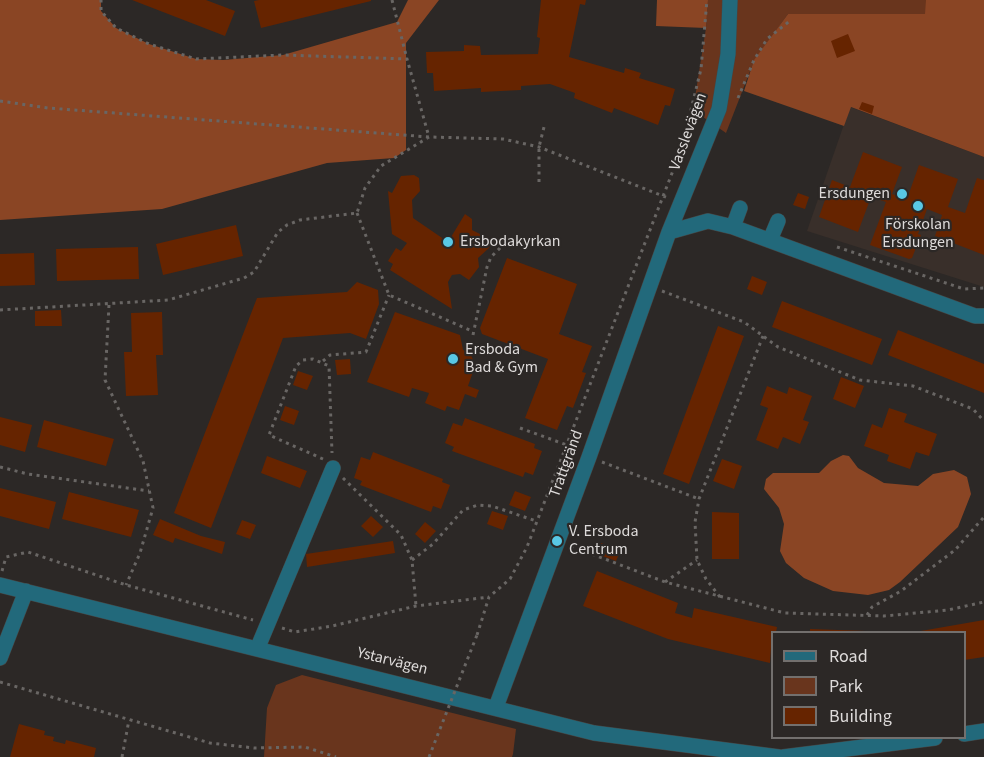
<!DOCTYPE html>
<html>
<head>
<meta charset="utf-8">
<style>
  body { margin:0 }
  #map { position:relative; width:984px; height:757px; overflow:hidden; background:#2c2826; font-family:"Source Sans 3",sans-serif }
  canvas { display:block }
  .legend { position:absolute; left:771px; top:631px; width:195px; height:108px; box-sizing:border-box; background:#2c2826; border:2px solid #73706e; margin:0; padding:8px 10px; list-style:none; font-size:18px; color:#dedbda }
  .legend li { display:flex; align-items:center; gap:12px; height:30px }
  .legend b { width:30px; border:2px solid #73706e }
</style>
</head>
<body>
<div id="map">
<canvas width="984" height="757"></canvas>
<ul class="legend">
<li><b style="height:8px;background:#22697b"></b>Road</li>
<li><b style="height:16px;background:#69351d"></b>Park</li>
<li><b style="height:16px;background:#662400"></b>Building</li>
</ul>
</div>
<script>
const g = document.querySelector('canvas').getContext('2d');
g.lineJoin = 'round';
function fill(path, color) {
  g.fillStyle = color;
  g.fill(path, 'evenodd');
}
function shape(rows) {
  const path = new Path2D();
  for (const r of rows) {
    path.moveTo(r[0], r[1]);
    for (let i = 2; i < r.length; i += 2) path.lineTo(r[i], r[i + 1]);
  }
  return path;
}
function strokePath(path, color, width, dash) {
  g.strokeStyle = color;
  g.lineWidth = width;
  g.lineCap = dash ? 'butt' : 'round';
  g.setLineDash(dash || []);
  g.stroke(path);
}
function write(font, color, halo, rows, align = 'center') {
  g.font = font + ' "Source Sans 3",sans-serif';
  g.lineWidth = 4.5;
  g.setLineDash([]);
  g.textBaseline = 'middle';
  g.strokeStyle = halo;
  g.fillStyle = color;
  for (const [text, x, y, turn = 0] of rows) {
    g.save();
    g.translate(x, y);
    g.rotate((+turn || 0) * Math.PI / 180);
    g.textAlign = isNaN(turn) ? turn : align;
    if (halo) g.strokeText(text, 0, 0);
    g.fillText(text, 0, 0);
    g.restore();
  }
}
fill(shape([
  [850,107,984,157,984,287,807,231]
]), '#392f2a');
fill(shape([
  [708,0,926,0,926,14,788,14,754,61,726,133,693,110,706,28],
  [302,675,516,729,513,754,512,757,264,757,267,708,276,685]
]), '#69351d');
fill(shape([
  [0,0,101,0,101,11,116,28,149,44,196,59,223,60,283,55,397,22,408,0,439,0,406,43,406,150,394,158,327,163,162,209,0,220],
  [657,0,708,0,706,28,656,26],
  [926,0,984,0,984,157,851,107,844,126,744,91,754,60,788,14,925,14],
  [843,455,849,456,858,468,884,483,918,486,933,474,954,470,967,477,971,494,958,527,900,582,889,590,868,595,833,591,804,578,786,563,780,551,784,524,779,508,764,489,766,479,773,473,819,473,831,461]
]), '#8a4524');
fill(shape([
  [132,0,206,0,235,11,225,36],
  [259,0,371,0,371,1,261,28,254,1],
  [541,0,586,0,585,5,580,4,569,57,624,73,625,68,641,73,639,78,675,89,670,106,665,105,658,125,614,108,612,113,574,98,575,93,550,84,521,86,521,90,481,92,481,88,434,91,433,73,427,73,426,52,464,51,464,45,480,46,481,55,538,54,540,38,537,37],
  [848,34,855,51,837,58,831,41],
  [862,102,874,106,872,114,859,109],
  [863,152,902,167,892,194,907,199,919,165,958,179,948,207,965,213,977,178,984,180,984,255,935,236,942,215,927,209,918,234,921,235,912,258,909,259,870,245,886,202,871,197,858,232,819,217,832,180,850,187],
  [414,175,419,178,420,191,412,200,413,218,448,242,465,214,472,219,472,230,492,240,489,248,478,258,479,267,469,280,460,274,452,275,448,282,452,309,390,270,393,264,388,261,396,248,401,251,407,243,392,234,388,191,392,193,401,176],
  [798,193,809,197,805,209,793,205],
  [236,225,243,256,163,275,156,244],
  [138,247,139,279,57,281,56,249],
  [34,253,35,285,0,286,0,254],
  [507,258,577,284,559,334,592,346,582,372,586,373,573,408,567,406,557,430,525,418,548,359,482,334,480,328],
  [752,276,767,282,762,295,747,289],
  [357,282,378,290,379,304,366,339,350,333,283,338,211,528,174,513,257,298,347,292],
  [782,301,882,339,872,365,772,327],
  [61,310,62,326,35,326,35,311],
  [162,312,163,355,156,355,158,395,126,396,124,352,132,352,131,313],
  [395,312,460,335,463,350,470,352,475,366,468,386,479,390,476,398,465,394,459,410,447,406,445,411,425,403,429,393,412,388,409,397,367,382],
  [718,326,744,336,689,484,663,474],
  [898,330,984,364,984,393,888,355],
  [350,359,351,374,337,375,335,360],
  [298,371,313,376,307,390,293,385],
  [841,377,864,386,855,408,833,399],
  [767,386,787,394,789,387,812,396,803,420,809,422,800,444,783,437,778,449,756,440,768,408,760,405],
  [285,406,299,411,294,425,280,420],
  [889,408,907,414,904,422,937,434,929,456,916,452,910,469,887,461,889,455,864,446,872,424,882,428],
  [0,417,32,425,25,452,0,445],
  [465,418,535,444,534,448,542,451,533,475,525,472,523,477,452,451,454,447,445,443,453,423,462,426],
  [44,420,114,439,106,466,37,447],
  [373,452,443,479,442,482,450,485,441,509,433,506,431,512,360,485,362,481,354,478,361,457,370,460],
  [267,456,307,471,300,488,261,473],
  [722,459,742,466,734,489,713,481],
  [0,488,56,502,49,529,0,516],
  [515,491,531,497,525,511,509,505],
  [69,492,139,510,131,537,62,519],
  [492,511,508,516,503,530,487,524],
  [712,512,739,513,739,559,712,559],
  [371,516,383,527,373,537,361,526],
  [160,519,201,536,225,542,222,554,175,538,173,543,153,535],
  [242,520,256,525,250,539,236,534],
  [425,522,436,531,425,543,415,534],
  [393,541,395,553,307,567,306,554],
  [601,543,621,550,616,561,597,554],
  [597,571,678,603,675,613,692,618,694,608,777,627,776,632,772,632,770,663,668,639,583,606],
  [984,620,984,657,964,660,964,632,915,632],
  [810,629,866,631,866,632,810,632],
  [19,724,45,731,44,735,54,737,53,741,65,744,66,740,96,748,94,757,10,757]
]), '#662400');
const minor = shape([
  [733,227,740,208],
  [669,232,708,221,733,227,975,316,984,316],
  [770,240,778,221],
  [0,585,594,733,779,757],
  [258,647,333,468],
  [0,658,26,591],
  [496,707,589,457,669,232,719,109,728,54,730,0],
  [964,734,984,731],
  [783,757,935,738]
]);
strokePath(minor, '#484543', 16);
strokePath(shape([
  [392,0,407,59],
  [738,98,754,60,767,39,791,20],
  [0,101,48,108,429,137,407,59,283,55,196,59,149,44,116,28,101,11,101,0],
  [539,182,539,147,545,123],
  [357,213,389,295,472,331],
  [837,247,964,289,984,288],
  [662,291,744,322,778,347,860,380,913,386,973,409,984,421],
  [109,305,105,380,143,461,153,508,140,553,126,585],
  [0,310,168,300,244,278,254,272,278,232,287,225,300,220,357,213,365,188,381,166,429,137,503,139,539,147,668,198],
  [473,335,487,267,491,257,505,243],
  [323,361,330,355,366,352,389,295],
  [520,428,578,449],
  [323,459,269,435,296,366,303,360,313,359,329,366,332,453],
  [602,462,699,499],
  [0,467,28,474,149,491],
  [343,478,401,535,412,560,416,606],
  [571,546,665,582,785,613,884,616,948,610,984,602],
  [412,560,433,544,463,510,478,505,492,506,536,521],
  [2,571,6,557,28,552,126,585,253,620],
  [665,582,697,560],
  [720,597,706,579,697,560,695,522,699,499,763,336],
  [867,615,872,607,901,591,955,550,984,517],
  [282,628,295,632,332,626,416,606,489,597],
  [477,635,489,597,510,579,527,547,681,150,701,69,707,0],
  [0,682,210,743,254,748,305,747,336,757],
  [122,757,129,720],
  [429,757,440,729]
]), '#696664', 3, [3, 4.5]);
strokePath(minor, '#22697b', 15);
strokePath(shape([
  [440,729,477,635]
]), '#696664', 3, [3, 4.5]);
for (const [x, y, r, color] of [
  [902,194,6,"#59c8e5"],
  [918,206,6,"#59c8e5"],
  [448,242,6,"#59c8e5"],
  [453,359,6,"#59c8e5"],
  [557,541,6,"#59c8e5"]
]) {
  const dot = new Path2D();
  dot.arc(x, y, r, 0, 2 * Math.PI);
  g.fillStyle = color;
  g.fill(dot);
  strokePath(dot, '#2c2826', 2);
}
write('16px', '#dedbda', '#2c2826', [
  ["Vasslevägen",689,132,-70],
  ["Trattgränd",567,464,-70],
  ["Ystarvägen",392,662,14]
]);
write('16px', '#dedbda', '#2c2826', [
  ["Ersdungen",890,194,"right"],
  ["Förskolan",918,225,"center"],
  ["Ersdungen",918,243,"center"],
  ["Ersbodakyrkan",460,242],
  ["Ersboda",465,350],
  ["Bad & Gym",465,368],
  ["V. Ersboda",569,532],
  ["Centrum",569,550]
], 'left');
</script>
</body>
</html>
